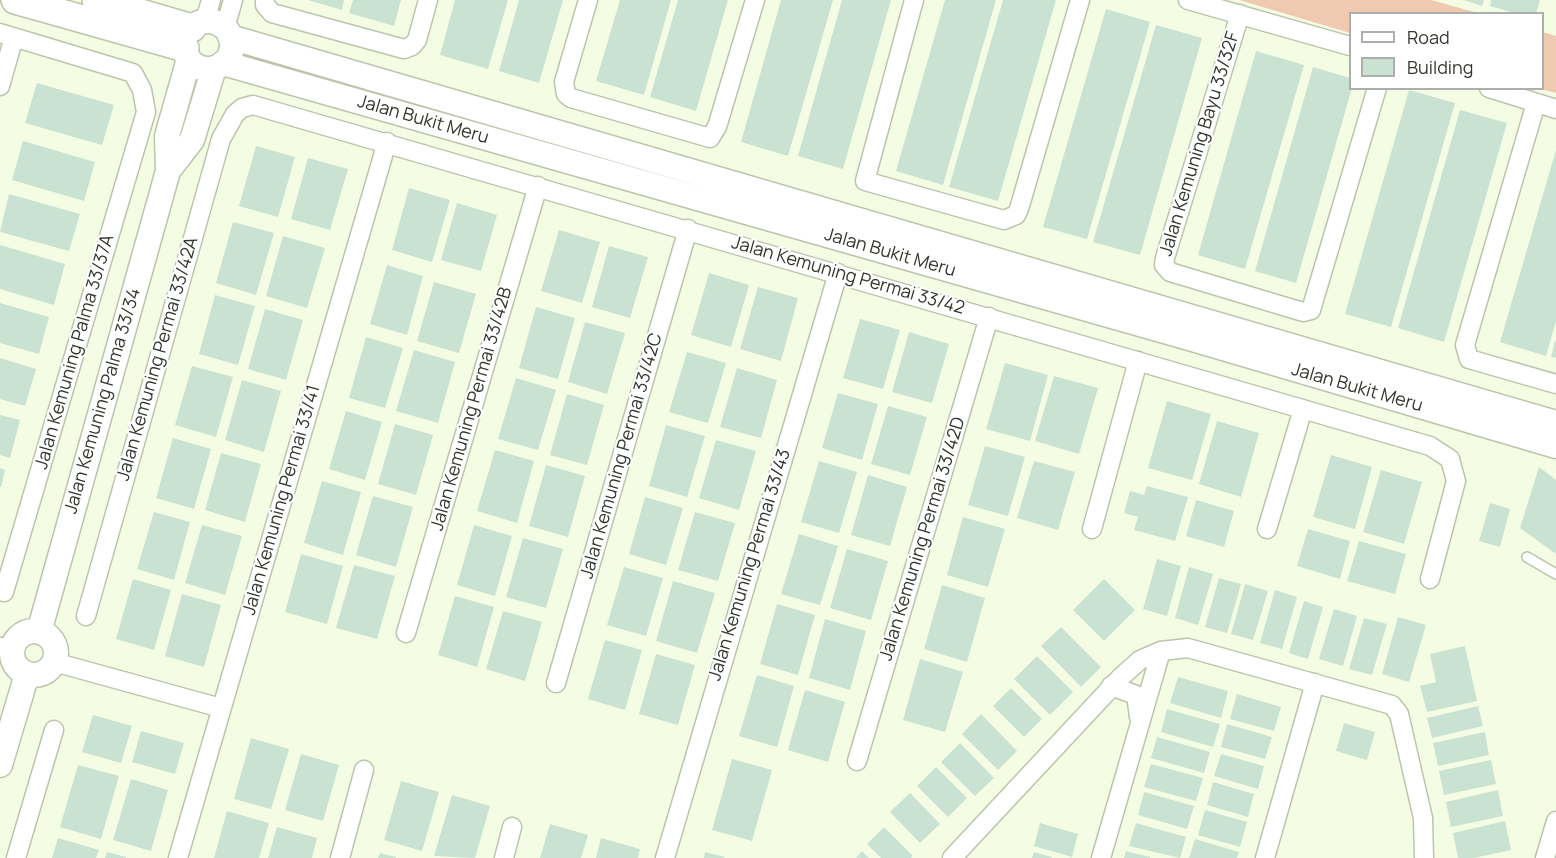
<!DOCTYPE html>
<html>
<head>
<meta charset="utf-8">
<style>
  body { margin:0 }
  #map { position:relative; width:1556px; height:858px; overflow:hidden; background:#f4fde4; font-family:Manrope,sans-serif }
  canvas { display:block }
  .legend { position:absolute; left:1349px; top:12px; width:195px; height:78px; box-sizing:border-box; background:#fff; border:2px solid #adafab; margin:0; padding:8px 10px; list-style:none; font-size:18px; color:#33372d }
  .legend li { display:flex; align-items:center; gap:12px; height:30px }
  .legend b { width:30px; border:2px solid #adafab }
</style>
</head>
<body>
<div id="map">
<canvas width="1556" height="858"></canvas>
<ul class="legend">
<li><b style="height:8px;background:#fff"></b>Road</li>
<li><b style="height:16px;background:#cae2d2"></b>Building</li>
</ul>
</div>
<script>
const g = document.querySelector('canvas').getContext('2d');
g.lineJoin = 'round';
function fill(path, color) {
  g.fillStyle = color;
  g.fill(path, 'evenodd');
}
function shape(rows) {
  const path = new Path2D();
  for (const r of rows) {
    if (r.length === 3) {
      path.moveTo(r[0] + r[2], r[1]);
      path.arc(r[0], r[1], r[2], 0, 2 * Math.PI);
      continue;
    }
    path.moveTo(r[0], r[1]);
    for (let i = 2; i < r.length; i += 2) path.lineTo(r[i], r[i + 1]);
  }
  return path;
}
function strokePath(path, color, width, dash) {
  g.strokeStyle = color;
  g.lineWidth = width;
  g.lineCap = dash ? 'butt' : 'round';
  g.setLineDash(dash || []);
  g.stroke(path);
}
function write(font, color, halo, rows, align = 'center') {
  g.font = font + ' Manrope,sans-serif';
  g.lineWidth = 4.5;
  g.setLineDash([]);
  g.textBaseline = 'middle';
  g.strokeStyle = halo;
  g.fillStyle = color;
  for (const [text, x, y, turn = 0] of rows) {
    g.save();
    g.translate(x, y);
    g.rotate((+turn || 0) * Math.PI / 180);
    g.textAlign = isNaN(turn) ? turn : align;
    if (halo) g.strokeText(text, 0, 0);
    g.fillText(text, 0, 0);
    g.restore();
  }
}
fill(shape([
  [1239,0,1431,0,1478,13,1350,14,1350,33],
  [1543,32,1556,36,1556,93,1540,89,1542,88]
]), '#f0cab0');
fill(shape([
  [308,0,344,0,342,10],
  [353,0,401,0,394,26,349,13],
  [455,0,508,0,488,69,440,55],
  [519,0,563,0,539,83,499,71],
  [620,0,671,0,644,95,596,81],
  [678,0,728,0,696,111,650,97],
  [781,0,833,0,788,156,741,142],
  [842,0,891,0,843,169,798,156],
  [945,0,996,0,943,185,896,171],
  [1003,0,1056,0,998,201,949,187],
  [1464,0,1484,0,1482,6],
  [1491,0,1540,0,1536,14,1517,14,1490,6],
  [1106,9,1150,22,1087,239,1043,227],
  [1156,25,1202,38,1140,255,1093,242],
  [1256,51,1304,65,1245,269,1198,255],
  [1313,67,1350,78,1352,88,1296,283,1255,271],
  [37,83,114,105,102,145,25,123],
  [1409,90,1455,103,1391,327,1345,314],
  [1460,110,1507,123,1444,342,1398,328],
  [23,141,95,162,84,201,12,180],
  [256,146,295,157,278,217,239,206],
  [1556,150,1556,321,1546,356,1500,342],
  [308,158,348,169,330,230,291,219],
  [409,188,450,200,432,262,392,250],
  [9,194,80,214,69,251,0,232],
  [457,203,497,215,481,271,441,260],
  [233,222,274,233,256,295,216,283],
  [559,230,600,242,582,303,541,291],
  [283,236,325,248,307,308,266,296],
  [0,245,65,264,54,305,0,289],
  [609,246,648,257,630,318,592,307],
  [387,265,423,276,407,335,370,324],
  [709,273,749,285,731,347,691,335],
  [434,282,476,294,459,353,417,341],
  [758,287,798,298,781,361,740,349],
  [215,295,255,306,238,365,199,354],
  [0,303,49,317,39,354,0,343],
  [536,307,575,318,558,379,519,368],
  [265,309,303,320,286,380,248,369],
  [860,319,900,330,883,389,843,378],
  [585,322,625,333,607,394,568,382],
  [909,332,949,344,932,403,892,392],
  [366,337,403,348,385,408,349,398],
  [1555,341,1556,341,1556,358,1551,357],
  [414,350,455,362,438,423,396,411],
  [687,352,726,363,708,423,669,412],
  [0,358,36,369,25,406,0,399],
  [1005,363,1048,375,1030,441,986,429],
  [192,366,233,377,216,437,175,425],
  [737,368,777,380,761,438,720,427],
  [1054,376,1098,388,1079,454,1035,441],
  [516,378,556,390,538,450,498,439],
  [242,380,281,391,264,452,225,440],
  [838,393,878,404,862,460,822,448],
  [567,394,604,405,587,465,550,455],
  [1167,401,1211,414,1192,480,1148,468],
  [888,406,927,417,910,475,871,464],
  [346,411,382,422,365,480,329,469],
  [0,415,20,420,10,458,0,455],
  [1217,421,1259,433,1241,497,1199,484],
  [395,424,433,435,416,495,378,484],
  [666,425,705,436,687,497,649,486],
  [173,438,211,449,194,509,156,498],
  [716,440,756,451,739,510,699,498],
  [985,446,1025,457,1008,516,968,505],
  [495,450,534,461,517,523,477,511],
  [221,453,261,464,245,522,205,510],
  [1331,455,1372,467,1355,529,1313,517],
  [819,461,857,472,839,533,801,522],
  [1034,461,1075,472,1058,530,1017,518],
  [546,465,585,476,568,537,529,526],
  [1539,467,1556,480,1556,554,1520,528],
  [0,468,5,470,1,487,0,487],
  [1381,470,1422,482,1404,544,1363,532],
  [868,475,907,487,890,546,851,535],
  [322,481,361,492,343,555,304,543],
  [1147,486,1188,497,1175,541,1134,530,1138,517,1124,513,1130,491,1144,495],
  [373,496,413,507,396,567,356,555],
  [645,497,683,508,666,565,629,554],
  [1196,500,1234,511,1224,547,1186,536],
  [1490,503,1510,509,1500,547,1479,541],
  [154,512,190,522,174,580,137,569],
  [695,512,735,523,718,581,678,570],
  [963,517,1005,529,988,587,947,575],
  [202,525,242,536,225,595,185,583],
  [474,525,512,536,495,596,457,585],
  [1308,529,1350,541,1340,579,1297,566],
  [799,534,838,546,820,605,781,594],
  [523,538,563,549,546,608,506,597],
  [1359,541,1406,554,1395,594,1347,581],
  [847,549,888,561,871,620,830,608],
  [301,554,343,566,327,624,285,612],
  [1157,559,1181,566,1167,616,1143,609],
  [354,565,395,576,377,639,336,628],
  [624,567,663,578,646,636,607,625],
  [1189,567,1213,574,1198,625,1175,618],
  [1219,578,1241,584,1227,633,1205,627],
  [133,579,171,590,154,650,116,639],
  [1104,579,1135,610,1104,641,1073,610],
  [673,581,715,593,697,653,656,641],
  [1245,584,1268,591,1253,640,1231,634],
  [942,585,985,598,967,662,924,649],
  [1275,590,1297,597,1282,649,1260,643],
  [182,594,221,605,204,667,165,656],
  [455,596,494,607,477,667,438,655],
  [1304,601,1323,607,1308,659,1289,653],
  [777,604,815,615,798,675,760,664],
  [1334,609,1357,616,1343,666,1319,659],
  [503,611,542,622,525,681,486,669],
  [1398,617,1426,625,1409,682,1382,674],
  [1364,618,1387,624,1372,675,1349,669],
  [825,619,866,631,850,690,809,678],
  [1061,627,1101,667,1081,687,1041,646],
  [605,640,642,650,625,710,588,699],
  [1465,646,1477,701,1427,712,1420,686,1436,682,1430,654],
  [656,654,695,665,678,725,639,714],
  [1037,656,1073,692,1050,715,1014,679],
  [920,659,963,672,945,732,903,720],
  [757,675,794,686,777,747,739,736],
  [1178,677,1228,691,1221,718,1170,703],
  [1011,688,1042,719,1024,737,993,706],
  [805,690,845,702,828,762,788,750],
  [1237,694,1281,707,1274,731,1230,719],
  [1478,706,1483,726,1432,738,1427,718],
  [1167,709,1220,724,1213,747,1161,732],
  [981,714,1017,751,998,770,962,734],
  [93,715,132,726,121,763,82,752],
  [1344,723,1375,732,1367,760,1336,751],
  [1227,724,1272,737,1265,759,1221,747],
  [141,731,184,743,175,774,132,762],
  [1485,732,1489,755,1438,766,1433,743],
  [1157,737,1210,752,1204,773,1151,758],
  [251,738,289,749,271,809,234,799],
  [960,743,994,778,975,796,941,762],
  [301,754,339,765,323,821,285,810],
  [1221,754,1264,766,1258,789,1214,776],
  [732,759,772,770,752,841,712,830],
  [1491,760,1496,784,1444,795,1439,771],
  [1151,764,1203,778,1196,801,1144,787],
  [78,765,119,776,101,839,60,827],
  [936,767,967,798,948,817,917,786],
  [131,779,168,790,151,851,113,840],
  [401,781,439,792,422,851,384,840],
  [1213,782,1254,794,1248,817,1207,805],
  [1498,790,1503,816,1451,827,1446,802],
  [1144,792,1194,806,1187,829,1138,815],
  [910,793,940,824,920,843,890,812],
  [452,795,490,806,475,858,434,856],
  [1205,810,1247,822,1240,847,1198,835],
  [227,811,269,823,259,858,214,858],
  [1505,821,1511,850,1474,858,1458,858,1453,833],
  [1040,823,1078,834,1072,857,1034,846],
  [1136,823,1186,837,1180,858,1129,846],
  [550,824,588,835,581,858,540,858],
  [277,827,317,838,312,858,268,858],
  [884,827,913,856,911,858,881,858,867,844],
  [58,838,99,850,96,858,52,858],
  [601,838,640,849,638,858,596,858],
  [1195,839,1239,852,1237,858,1189,858],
  [862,851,869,858,856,858],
  [1126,851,1150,857,1150,858,1124,858],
  [107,852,126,857,126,858,105,858],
  [705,852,725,857,724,858,704,858],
  [1034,852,1052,857,1052,858,1032,858],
  [380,853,396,857,396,858,378,858]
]), '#cae2d2');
const service = shape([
  [1527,557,1556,574]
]);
const minor = shape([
  [265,0,265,5,272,13,404,49,412,46,417,40,428,0],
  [588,0,564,82,566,94,571,98,710,138,717,127,755,0],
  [914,0,865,181,1004,220,1016,215,1019,209,1080,0],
  [1188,0,1350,46],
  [1240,14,1165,258,1164,265,1170,272,1303,312,1311,310,1377,88],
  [205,21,211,0],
  [225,28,233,0],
  [0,33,133,73,142,90,146,112,4,592],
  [0,86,14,37],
  [1489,88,1556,109],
  [1536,103,1465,345,1469,359,1556,384],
  [1092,529,1138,361],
  [1267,529,1303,409],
  [86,616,221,139,235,114,242,108,253,105,1430,446,1450,459,1456,481,1430,579],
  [406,633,538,186],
  [0,647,13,650],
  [54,662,221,708],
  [556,683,688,229],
  [1111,686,1136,695,1139,717],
  [857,761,989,317],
  [16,858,54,730],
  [178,858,387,142],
  [340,858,364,770],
  [504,858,512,827],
  [665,858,838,273],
  [952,858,1121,677,1140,660,1161,651,1188,648,1392,705,1399,714,1423,818,1424,858],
  [1101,858,1161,651],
  [1265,858,1315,683],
  [1545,858,1556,821]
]);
const secondary = shape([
  [208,45,24],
  [230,37,1556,423],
  [223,63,1189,338,1556,446],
  [168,171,192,140,214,68],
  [34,653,22],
  [39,632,168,171,167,136,189,59],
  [0,765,27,674]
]);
const primary = shape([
  [15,0,185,48],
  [96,0,192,28]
]);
strokePath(service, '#bcc4ac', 12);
strokePath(minor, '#bcc4ac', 21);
strokePath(secondary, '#bcc4ac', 27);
strokePath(primary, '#bcc4ac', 30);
strokePath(service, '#fff', 9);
strokePath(minor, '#fff', 18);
strokePath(secondary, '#fff', 24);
strokePath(primary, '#fff', 27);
write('18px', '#33372d', '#fff', [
  ["Jalan Bukit Meru",423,120,16],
  ["Jalan Kemuning Bayu 33/32F",1200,144,-73],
  ["Jalan Bukit Meru",890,253,16],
  ["Jalan Kemuning Permai 33/42",848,276,16],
  ["Jalan Kemuning Palma 33/37A",75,352,-74],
  ["Jalan Kemuning Permai 33/42A",158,359,-74],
  ["Jalan Bukit Meru",1357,388,16],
  ["Jalan Kemuning Palma 33/34",103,401,-74],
  ["Jalan Kemuning Permai 33/42B",472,409,-74],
  ["Jalan Kemuning Permai 33/42C",622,456,-74],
  ["Jalan Kemuning Permai 33/41",282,500,-74],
  ["Jalan Kemuning Permai 33/42D",923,539,-73],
  ["Jalan Kemuning Permai 33/43",750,565,-73]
]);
</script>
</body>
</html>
